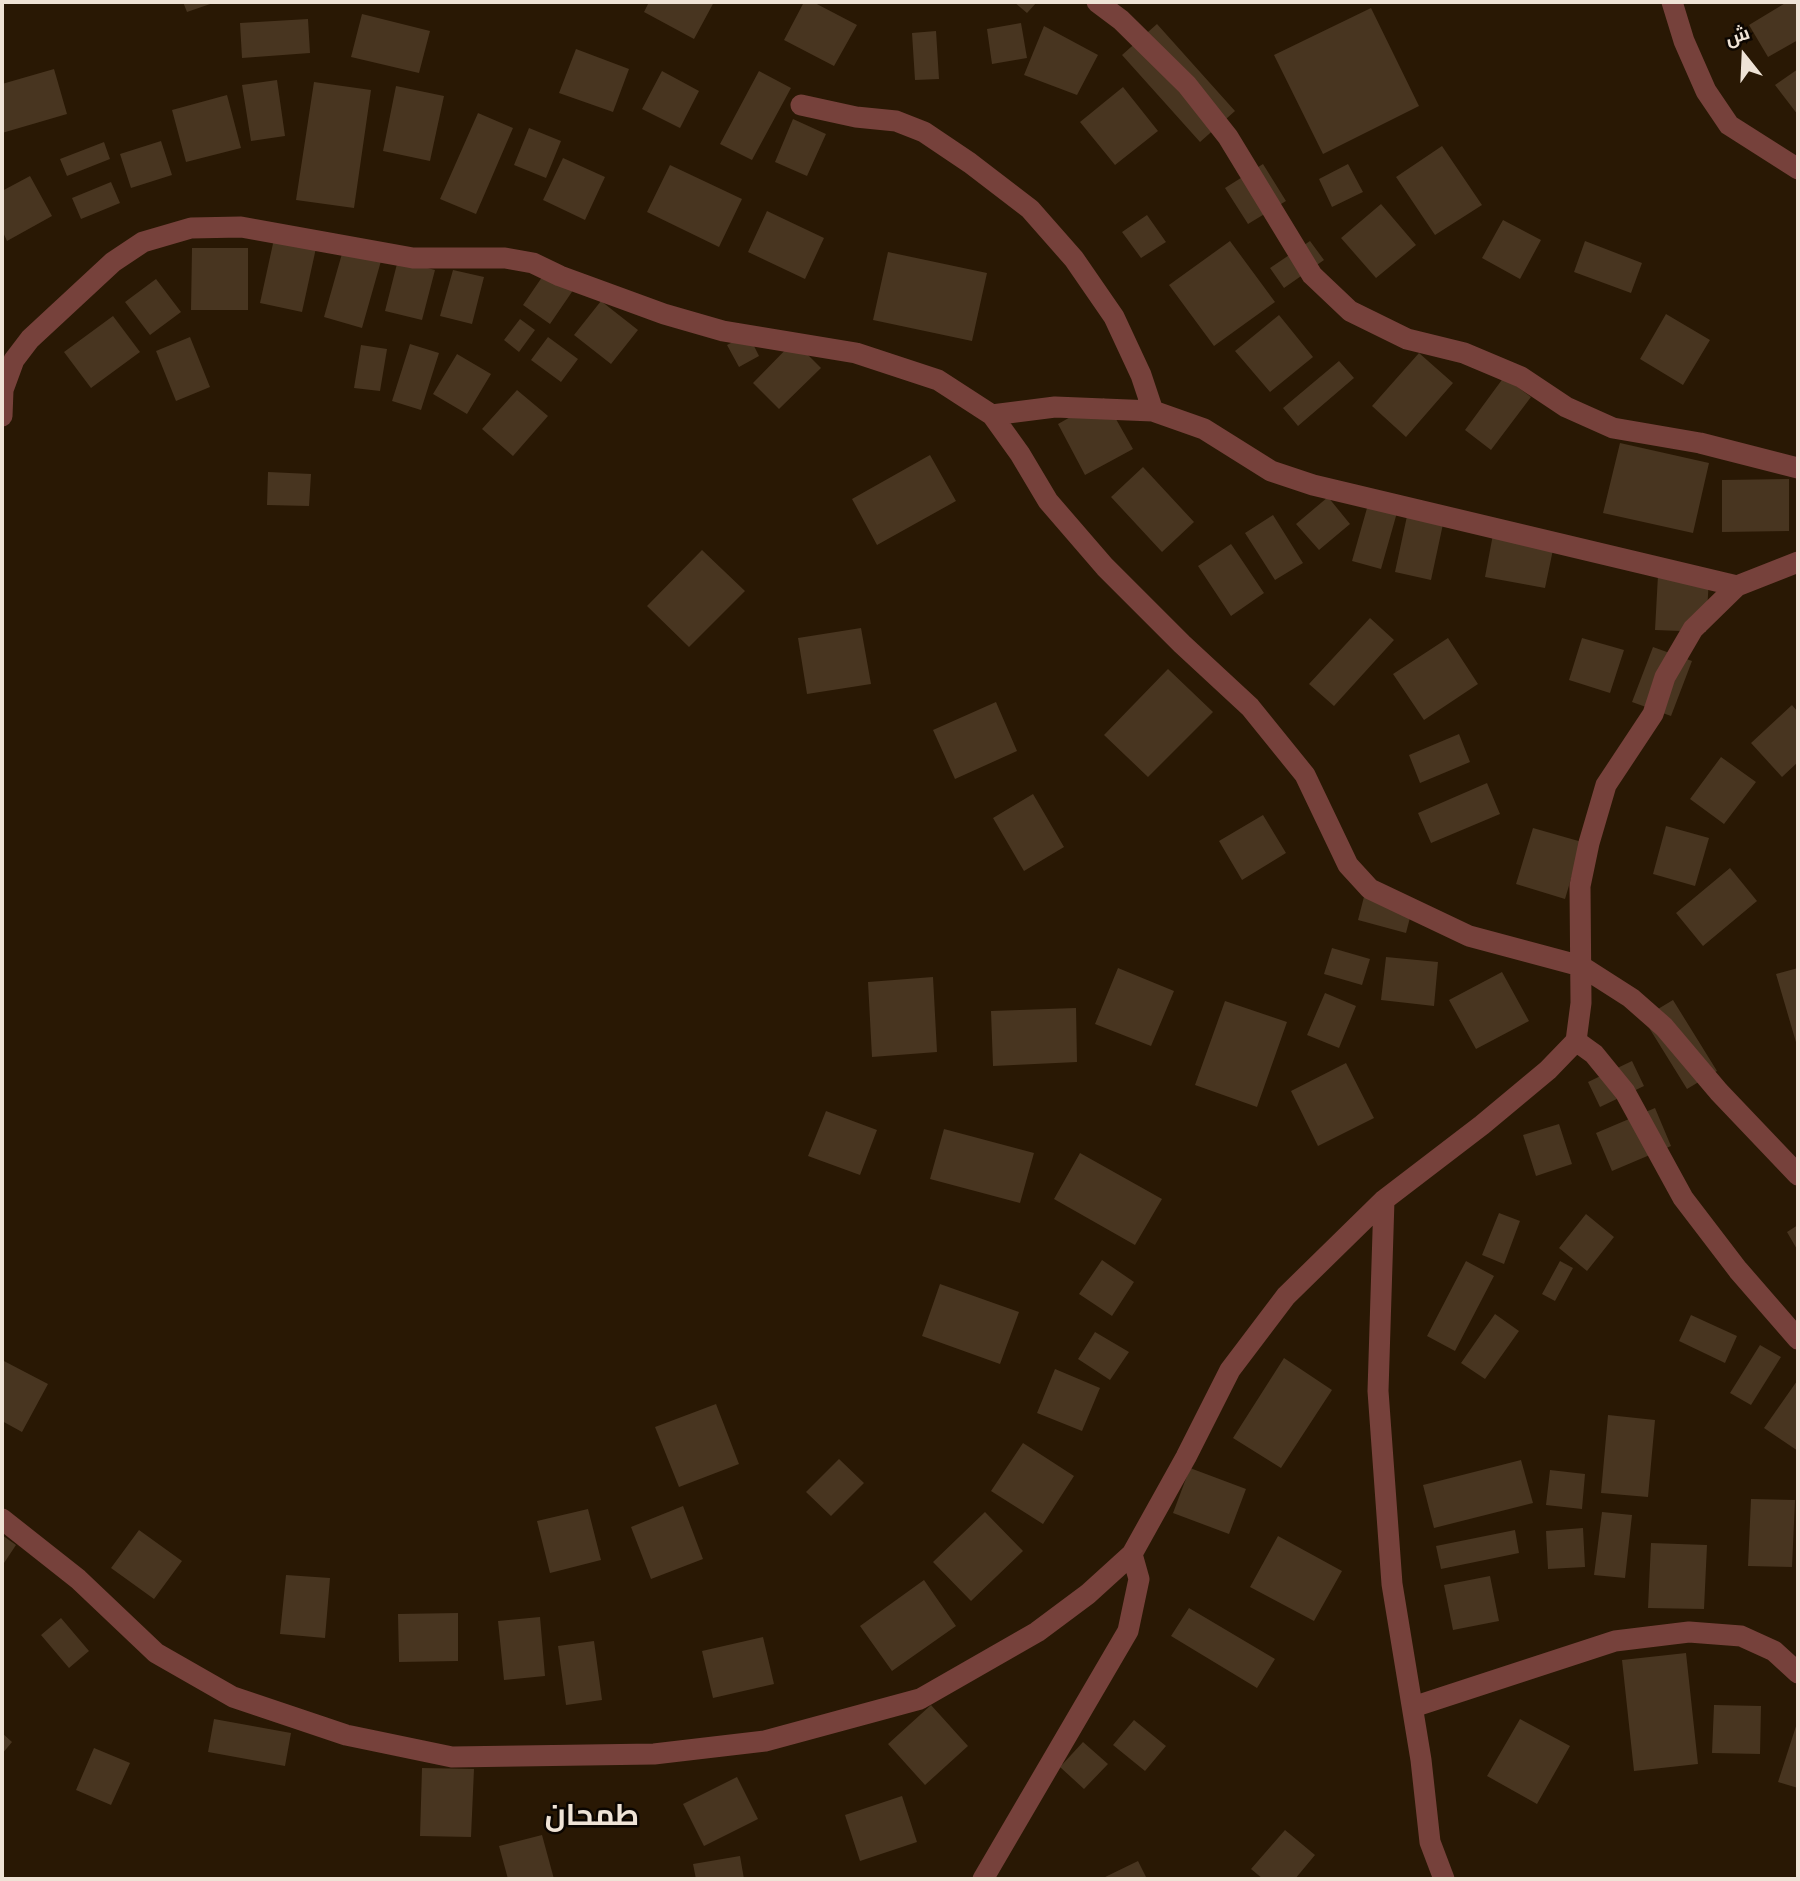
<!DOCTYPE html>
<html>
<head>
<meta charset="utf-8">
<style>
  body { margin:0 }
  #map { position:relative; width:1800px; height:1881px; overflow:hidden; background:#291804; font-family:"Space Grotesk",Cairo,sans-serif }
  canvas { display:block }
  .frame { position:absolute; inset:0; border:4px solid #efe3d6; pointer-events:none }
  .north { position:absolute; left:1709px; top:21px; width:70px; height:70px; -webkit-text-stroke:5px #0c0601; paint-order:stroke; rotate:342deg; font-size:19px; font-weight:700; line-height:28px; text-align:center; color:#efe3d6 }
  .north::after { content:''; display:block; margin:auto; width:24px; height:32px; background:#efe3d6; clip-path:polygon(50% 0,100% 100%,50% 72%,0 100%) }
</style>
</head>
<body>
<div id="map">
<canvas width="1800" height="1881"></canvas>
<div class="frame"></div>
<div class="north">ش</div>
</div>
<script>
const g = document.querySelector('canvas').getContext('2d');
g.lineJoin = 'round';
function fill(path, color) {
  g.fillStyle = color;
  g.fill(path, 'evenodd');
}
function shape(rows) {
  const path = new Path2D();
  for (const r of rows) {
    path.moveTo(r[0], r[1]);
    for (let i = 2; i < r.length; i += 2) path.lineTo(r[i], r[i + 1]);
  }
  return path;
}
function strokePath(path, color, width, dash) {
  g.strokeStyle = color;
  g.lineWidth = width;
  g.lineCap = dash ? 'butt' : 'round';
  g.setLineDash(dash || []);
  g.stroke(path);
}
function write(font, color, halo, rows, align = 'center') {
  g.font = font + ' "Space Grotesk",Cairo,sans-serif';
  g.lineWidth = 5;
  g.setLineDash([]);
  g.textBaseline = 'middle';
  g.strokeStyle = halo;
  g.fillStyle = color;
  for (const [text, x, y, turn = 0] of rows) {
    g.save();
    g.translate(x, y);
    g.rotate((+turn || 0) * Math.PI / 180);
    g.textAlign = isNaN(turn) ? turn : align;
    if (halo) g.strokeText(text, 0, 0);
    g.fillText(text, 0, 0);
    g.restore();
  }
}
fill(shape([
  [183,2,216,2,187,12],
  [649,2,714,2,694,39,644,12],
  [804,2,813,2,857,25,834,66,784,40],
  [1014,2,1037,2,1027,13],
  [1787,2,1798,2,1798,40,1768,57,1749,25],
  [1371,8,1419,106,1323,154,1274,55],
  [362,14,430,31,419,73,351,57],
  [308,19,310,53,242,58,240,23],
  [1021,23,1027,58,992,64,987,29],
  [1157,24,1235,111,1200,142,1122,55],
  [1044,26,1098,55,1077,95,1024,75],
  [936,31,939,79,915,80,912,33],
  [576,49,629,69,613,112,559,93],
  [54,69,67,114,2,133,2,84],
  [1798,69,1798,115,1775,85],
  [662,71,699,91,680,128,642,109],
  [759,71,791,88,752,160,720,144],
  [277,80,285,136,251,141,242,85],
  [314,82,371,90,354,208,296,200],
  [396,86,444,96,430,161,383,151],
  [1123,87,1158,131,1115,165,1080,122],
  [227,95,241,148,186,162,172,110],
  [478,113,513,128,476,214,440,199],
  [793,119,826,134,807,176,775,162],
  [529,128,561,141,546,178,514,165],
  [161,141,172,175,131,188,120,154],
  [104,142,110,159,67,176,60,159],
  [1442,146,1482,205,1435,235,1396,177],
  [563,158,605,177,585,220,543,200],
  [1263,164,1286,201,1248,224,1225,188],
  [1348,164,1363,192,1332,207,1319,179],
  [670,165,742,199,719,247,647,212],
  [30,176,52,216,7,241,2,230,2,191],
  [111,182,120,203,81,219,72,198],
  [1381,204,1416,245,1376,278,1341,238],
  [767,211,824,238,805,279,748,252],
  [1147,215,1166,242,1141,258,1122,232],
  [1503,220,1541,240,1520,279,1482,258],
  [274,239,316,248,302,312,260,303],
  [1230,241,1275,302,1214,346,1169,285],
  [1310,241,1324,260,1284,288,1270,268],
  [1585,241,1642,263,1631,293,1574,272],
  [192,248,248,248,248,310,191,310],
  [343,250,381,261,362,328,324,317],
  [888,252,987,273,972,341,873,320],
  [398,260,435,270,422,320,385,311],
  [551,264,578,283,550,324,523,305],
  [453,270,484,277,472,324,440,316],
  [156,279,181,312,150,335,125,302],
  [601,301,638,330,611,364,574,335],
  [1666,314,1710,340,1683,385,1640,359],
  [1279,315,1313,357,1270,392,1235,351],
  [113,316,140,352,91,388,64,352],
  [520,319,535,330,519,352,504,340],
  [748,334,759,356,739,367,727,345],
  [190,337,210,387,176,401,156,351],
  [548,337,578,359,561,382,531,360],
  [794,341,821,368,779,409,753,383],
  [410,344,439,353,421,410,392,401],
  [361,345,387,349,380,391,354,388],
  [1419,353,1453,383,1406,437,1372,406],
  [457,354,491,374,467,414,433,394],
  [1339,361,1354,378,1298,426,1283,408],
  [1504,377,1531,397,1491,450,1465,430],
  [517,390,548,416,513,456,482,429],
  [1104,398,1133,449,1085,475,1058,424],
  [1620,443,1709,463,1693,533,1603,513],
  [930,455,956,501,877,545,852,499],
  [1143,467,1194,522,1162,552,1111,497],
  [268,472,311,474,309,506,267,505],
  [1789,479,1789,531,1722,532,1722,480],
  [1328,497,1350,524,1319,550,1296,524],
  [1369,501,1398,509,1381,569,1352,561],
  [1273,515,1303,563,1275,580,1245,533],
  [1407,516,1443,524,1431,580,1395,572],
  [1494,529,1555,540,1545,588,1485,577],
  [1231,544,1264,593,1231,616,1198,566],
  [702,550,745,591,689,647,647,606],
  [1658,575,1709,577,1706,632,1655,630],
  [1370,618,1394,640,1334,706,1309,684],
  [861,628,871,684,807,694,798,638],
  [1448,638,1478,684,1424,720,1393,674],
  [1582,638,1624,650,1610,693,1569,680],
  [1653,647,1692,661,1671,716,1632,702],
  [1168,669,1213,712,1148,777,1104,735],
  [996,702,1017,751,955,779,933,730],
  [1792,705,1798,712,1798,762,1782,777,1751,743],
  [1459,734,1470,762,1420,783,1409,755],
  [1721,757,1756,782,1724,824,1690,799],
  [1487,783,1500,814,1431,843,1418,813],
  [1033,794,1064,847,1024,871,993,818],
  [1263,815,1286,853,1242,880,1219,841],
  [1666,826,1709,838,1695,886,1653,874],
  [1533,828,1582,842,1565,899,1516,884],
  [1730,868,1757,901,1703,946,1676,913],
  [1366,889,1414,902,1406,933,1358,920],
  [1332,948,1370,959,1362,985,1324,974],
  [1386,957,1438,962,1434,1006,1381,1000],
  [1118,968,1174,991,1151,1046,1095,1024],
  [1798,968,1798,1049,1776,974],
  [1502,972,1529,1021,1476,1049,1449,1000],
  [933,977,937,1052,872,1057,868,982],
  [1325,993,1356,1006,1339,1048,1307,1035],
  [1673,1000,1717,1071,1687,1089,1643,1018],
  [1225,1001,1287,1022,1257,1107,1195,1085],
  [1076,1008,1077,1062,993,1066,991,1011],
  [1632,1061,1644,1086,1600,1107,1588,1082],
  [1346,1063,1374,1118,1318,1146,1291,1091],
  [1655,1108,1671,1146,1612,1171,1596,1133],
  [826,1111,877,1130,860,1175,808,1156],
  [1559,1124,1572,1164,1536,1176,1523,1135],
  [944,1129,1034,1153,1020,1203,930,1179],
  [1080,1153,1162,1199,1135,1245,1054,1199],
  [1499,1213,1520,1221,1504,1264,1482,1255],
  [1586,1214,1614,1237,1587,1271,1559,1248],
  [1798,1225,1798,1251,1787,1232],
  [1102,1260,1134,1282,1112,1316,1079,1294],
  [1466,1261,1494,1276,1455,1351,1427,1336],
  [1560,1261,1573,1268,1555,1301,1542,1294],
  [940,1284,1019,1312,1000,1364,922,1336],
  [1495,1314,1519,1331,1485,1379,1461,1363],
  [1691,1315,1737,1336,1725,1363,1679,1341],
  [1095,1332,1129,1352,1110,1380,1078,1359],
  [1760,1345,1781,1357,1751,1405,1730,1393],
  [1284,1358,1332,1390,1281,1468,1233,1438],
  [2,1360,48,1384,22,1432,2,1421],
  [1055,1369,1100,1388,1082,1431,1037,1413],
  [1797,1381,1798,1382,1798,1451,1764,1428],
  [716,1404,739,1464,679,1487,655,1427],
  [1608,1415,1655,1420,1648,1497,1601,1493],
  [1023,1443,1074,1476,1043,1524,991,1491],
  [839,1459,864,1483,831,1516,806,1492],
  [1521,1460,1533,1503,1434,1528,1423,1485],
  [1190,1468,1246,1489,1229,1534,1173,1513],
  [1550,1470,1585,1474,1582,1509,1546,1505],
  [1751,1499,1795,1500,1792,1567,1748,1566],
  [683,1506,703,1559,651,1579,631,1527],
  [588,1509,601,1560,550,1573,537,1521],
  [985,1512,1023,1551,971,1601,933,1562],
  [1602,1512,1632,1515,1625,1578,1594,1575],
  [1583,1528,1585,1567,1548,1569,1546,1531],
  [139,1530,182,1561,154,1599,111,1568],
  [1515,1530,1519,1553,1441,1569,1436,1546],
  [2,1535,16,1545,2,1566],
  [1278,1536,1342,1571,1314,1621,1250,1587],
  [1651,1543,1707,1545,1704,1609,1648,1608],
  [286,1575,330,1578,325,1638,280,1634],
  [1490,1576,1499,1621,1453,1630,1444,1585],
  [924,1580,956,1626,892,1671,860,1626],
  [1189,1608,1275,1659,1257,1688,1171,1636],
  [458,1613,458,1661,399,1662,398,1614],
  [540,1617,545,1676,504,1680,498,1621],
  [61,1618,89,1651,69,1668,41,1635],
  [763,1637,774,1684,713,1698,702,1651],
  [594,1641,602,1700,566,1705,558,1646],
  [1686,1653,1698,1764,1634,1771,1622,1660],
  [931,1705,968,1746,925,1785,888,1744],
  [1714,1705,1761,1706,1760,1754,1712,1753],
  [214,1719,291,1733,285,1766,208,1752],
  [1520,1719,1570,1746,1537,1804,1487,1776],
  [1134,1720,1166,1746,1145,1771,1113,1745],
  [1798,1720,1798,1788,1778,1782],
  [2,1733,12,1742,2,1754],
  [1083,1742,1108,1764,1084,1789,1060,1767],
  [94,1748,130,1763,111,1805,76,1790],
  [422,1768,474,1769,471,1837,420,1836],
  [737,1777,758,1819,704,1846,683,1804],
  [902,1796,917,1842,860,1861,845,1815],
  [1285,1830,1315,1855,1295,1879,1263,1879,1251,1869],
  [542,1835,554,1879,508,1879,499,1846],
  [740,1856,744,1879,696,1879,693,1864],
  [1138,1861,1147,1879,1101,1879]
]), '#483520');
strokePath(shape([
  [1097,2,1121,20,1187,85,1228,137,1312,275,1350,311,1407,339,1464,353,1521,377,1566,407,1613,428,1700,443,1798,468],
  [1672,2,1684,41,1706,91,1729,125,1798,169],
  [801,105,856,117,896,121,924,132,970,163,1030,209,1074,259,1114,317,1141,375,1153,411],
  [992,415,1055,407,1153,411,1204,429,1271,471,1313,485,1737,586],
  [2,416,3,390,14,360,30,339,113,262,143,242,191,228,241,227,413,258,505,258,533,263,560,276,664,314,723,331,856,353,938,380,992,415,1020,454,1048,501,1105,567,1182,644,1250,707,1305,775,1348,865,1370,889,1469,936,1581,966,1631,998,1664,1027,1719,1092,1798,1175],
  [1576,1041,1594,1054,1625,1092,1683,1198,1738,1270,1798,1339],
  [1384,1200,1378,1391,1392,1584,1421,1760,1430,1842,1444,1879],
  [2,1519,78,1579,156,1653,233,1697,346,1735,452,1757,654,1754,765,1741,920,1699,1037,1632,1088,1594,1132,1554,1186,1457,1230,1370,1286,1296,1384,1200,1482,1125,1548,1070,1576,1041,1581,1003,1580,886,1589,843,1606,785,1653,714,1665,677,1693,629,1737,586,1798,562],
  [1413,1707,1615,1641,1689,1632,1741,1636,1774,1651,1798,1673],
  [983,1879,1128,1631,1139,1579,1132,1554]
]), '#76413b', 21);
write('bold 30px', '#efe3d6', '#0c0601', [
  ["طمحان",592,1817]
]);
</script>
</body>
</html>
